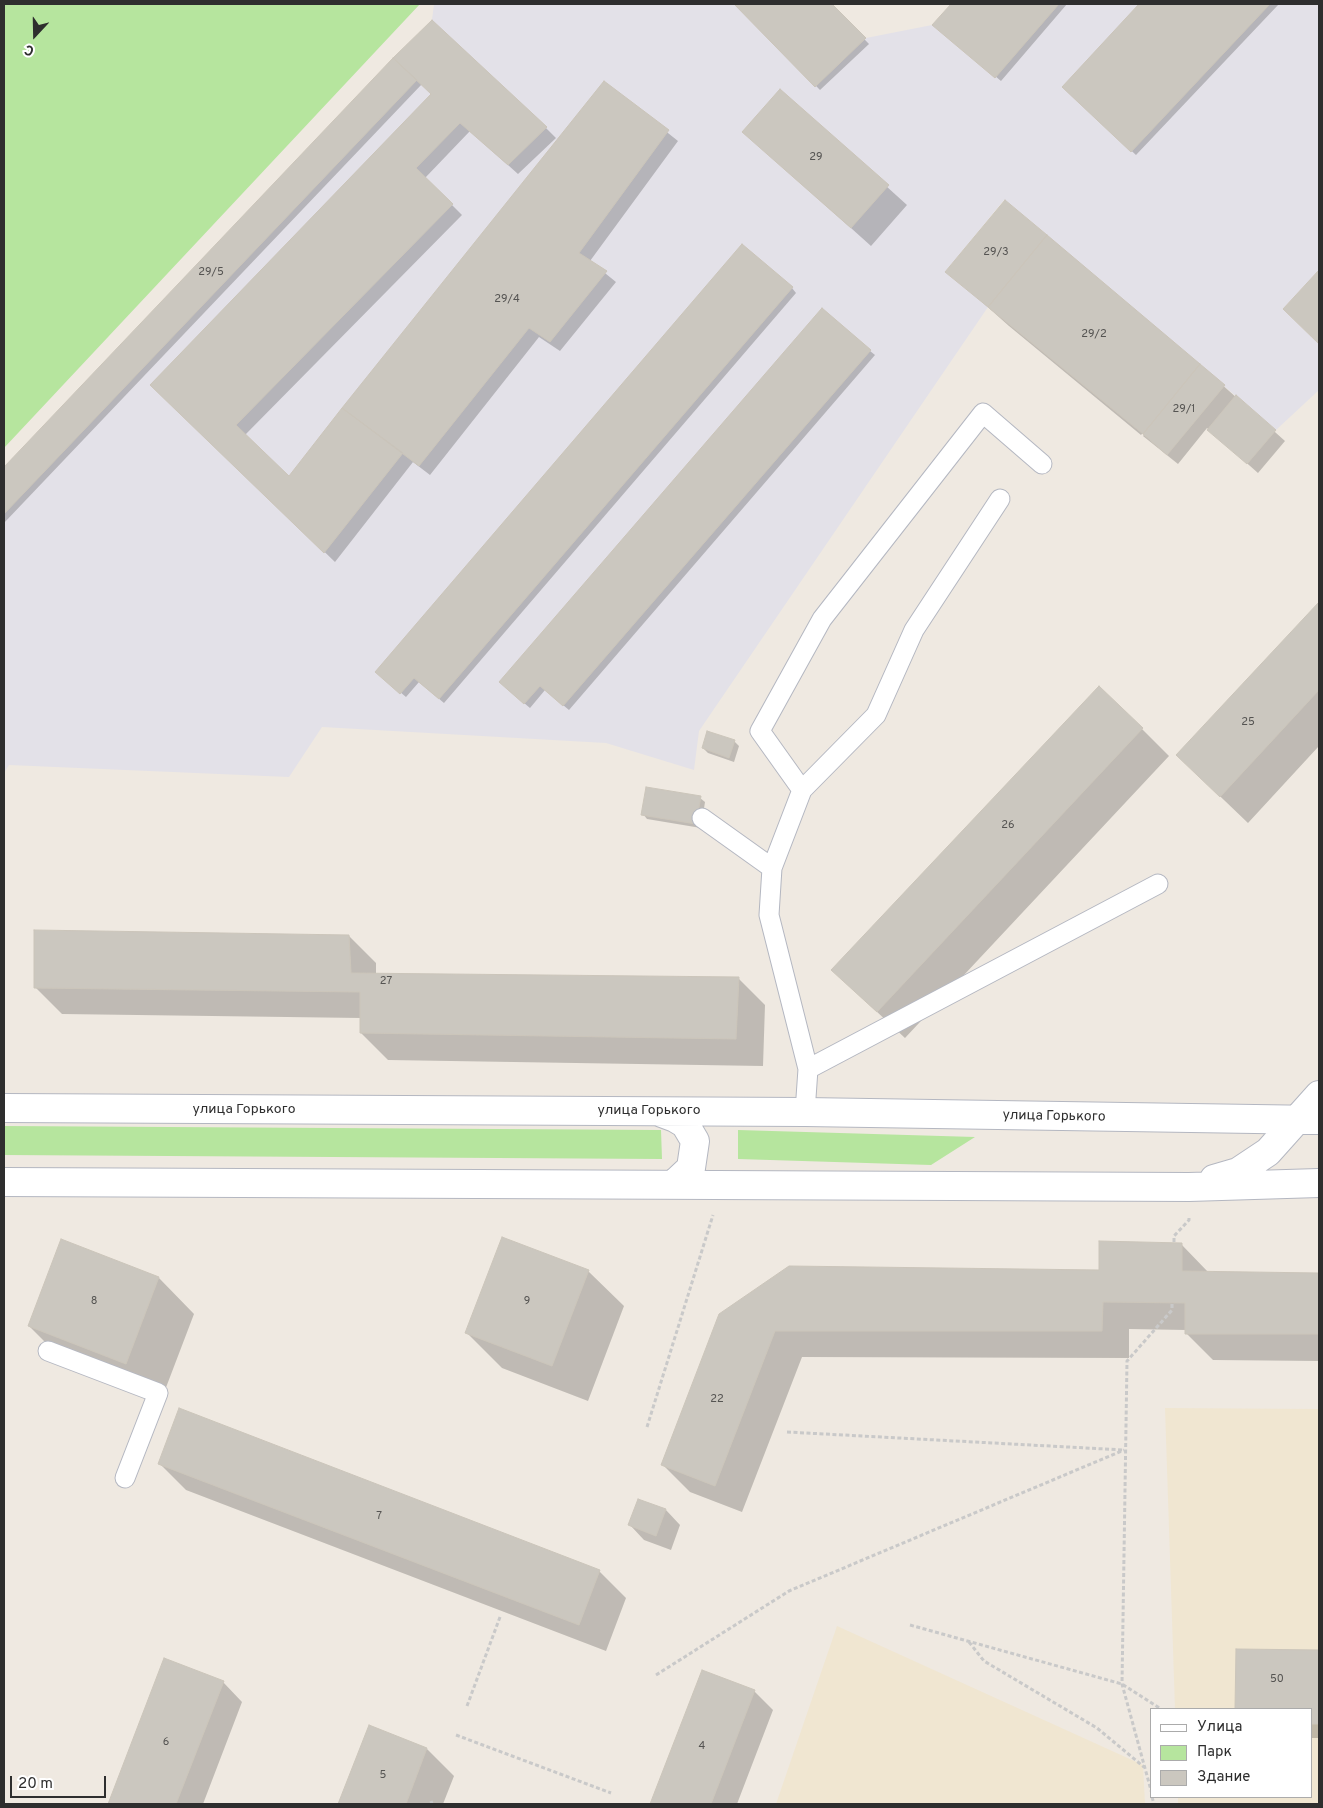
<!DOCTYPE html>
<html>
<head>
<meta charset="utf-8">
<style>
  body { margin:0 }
  #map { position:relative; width:1323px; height:1808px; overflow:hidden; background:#efe9e1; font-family:Overpass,sans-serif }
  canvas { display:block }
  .frame { position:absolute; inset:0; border:5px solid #2e2e2e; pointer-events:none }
  .legend { position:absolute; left:1150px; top:1708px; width:162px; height:90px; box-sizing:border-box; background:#fff; border:1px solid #ababab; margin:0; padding:6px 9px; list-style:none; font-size:15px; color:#2e2e2e }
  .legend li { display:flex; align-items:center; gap:10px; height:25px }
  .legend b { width:25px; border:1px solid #ababab }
  .north { position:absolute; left:10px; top:10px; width:50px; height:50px; -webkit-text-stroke:4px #fff; paint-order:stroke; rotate:201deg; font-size:14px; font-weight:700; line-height:20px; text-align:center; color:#2e2e2e }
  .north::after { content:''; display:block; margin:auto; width:18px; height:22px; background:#2e2e2e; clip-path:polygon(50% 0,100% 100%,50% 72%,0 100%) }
  .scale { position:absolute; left:10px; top:1776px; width:96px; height:22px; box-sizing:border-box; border:2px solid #2e2e2e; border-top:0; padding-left:6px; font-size:15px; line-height:18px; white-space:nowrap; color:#2e2e2e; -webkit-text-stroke:4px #fff; paint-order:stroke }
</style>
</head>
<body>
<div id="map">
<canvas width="1323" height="1808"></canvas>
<div class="frame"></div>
<ul class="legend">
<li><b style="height:6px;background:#fff"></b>Улица</li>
<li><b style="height:14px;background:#b6e59e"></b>Парк</li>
<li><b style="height:14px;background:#cbc7bf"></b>Здание</li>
</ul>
<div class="north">С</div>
<div class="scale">20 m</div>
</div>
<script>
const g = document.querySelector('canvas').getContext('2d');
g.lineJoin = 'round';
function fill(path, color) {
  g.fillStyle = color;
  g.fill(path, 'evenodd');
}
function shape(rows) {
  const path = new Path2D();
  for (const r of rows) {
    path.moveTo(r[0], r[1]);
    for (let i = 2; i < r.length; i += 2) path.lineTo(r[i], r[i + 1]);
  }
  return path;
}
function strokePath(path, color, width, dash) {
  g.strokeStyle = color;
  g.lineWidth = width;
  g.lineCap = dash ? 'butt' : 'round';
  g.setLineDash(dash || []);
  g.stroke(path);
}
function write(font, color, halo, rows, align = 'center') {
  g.font = font + ' Overpass,sans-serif';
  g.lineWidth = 4;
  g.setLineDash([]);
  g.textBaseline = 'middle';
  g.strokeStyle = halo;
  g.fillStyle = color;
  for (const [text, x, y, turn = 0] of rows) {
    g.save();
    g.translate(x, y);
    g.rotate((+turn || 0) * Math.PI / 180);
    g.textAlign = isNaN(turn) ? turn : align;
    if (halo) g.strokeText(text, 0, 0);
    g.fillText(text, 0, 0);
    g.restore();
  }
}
fill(shape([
  [434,4,832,4,866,38,932,25,951,4,1319,4,1319,270,1283,309,1319,344,1319,390,1276,430,1004,200,946,271,988,307,699,731,694,770,606,743,322,727,289,777,9,765,4,773,4,467,432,20]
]), '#e3e1e8');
fill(shape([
  [1165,1408,1319,1409,1319,1804,1178,1804,1178,1797,1312,1797,1312,1709,1175,1709],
  [837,1626,1143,1765,1145,1804,776,1804]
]), '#f0e6d1');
fill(shape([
  [4,4,420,4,4,448],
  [4,1126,661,1130,662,1159,4,1155],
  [738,1130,975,1137,931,1165,738,1159]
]), '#b6e59e');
fill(shape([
  [735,4,830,4,869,44,820,90],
  [953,4,1067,4,1001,81,934,25],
  [1141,4,1279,4,1136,155,1063,87],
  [394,59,546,128,556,138,518,174,470,131,425,178,462,215,245,435,289,478,605,83,678,141,590,261,616,282,560,351,539,337,430,475,413,462,335,562,152,385,432,94,422,84,4,523,4,469],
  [780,90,907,205,871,246,744,132],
  [947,271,1198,364,1141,435,1009,326],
  [1319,271,1319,343,1284,309],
  [792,288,796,293,444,703,419,682,406,697,381,676],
  [870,351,875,355,569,710,545,690,530,708,505,687],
  [1200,365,1285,441,1258,473,1207,428,1178,464,1143,436],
  [1319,603,1319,746,1248,823,1177,755],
  [1142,729,1169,756,905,1038,832,970],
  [734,741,739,746,734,762,708,753,703,748],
  [700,798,705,802,701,828,647,819,643,814],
  [349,936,376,963,376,975,738,978,765,1005,763,1066,388,1060,361,1033,361,1018,62,1014,35,987],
  [62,1241,159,1278,194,1314,162,1398,64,1361,29,1326],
  [1181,1244,1209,1273,1319,1274,1319,1361,1213,1360,1186,1333,1186,1330,1129,1329,1129,1358,802,1357,742,1512,690,1492,663,1465,720,1315,1100,1271],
  [588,1271,624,1306,588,1401,502,1368,467,1333],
  [159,1463,599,1571,626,1598,606,1651,186,1490],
  [639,1500,666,1510,680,1525,671,1550,644,1540,630,1525],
  [1237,1650,1319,1651,1319,1738,1312,1738,1312,1709,1236,1709],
  [165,1660,223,1682,242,1702,203,1804,109,1804],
  [703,1671,754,1691,773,1710,737,1804,652,1804],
  [369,1727,427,1749,454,1776,443,1804,340,1804]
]), '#0003');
const building = shape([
  [734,4,832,4,866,38,815,87,734,4],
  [951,4,1059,4,995,78,932,25,951,4],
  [1139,4,1270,4,1131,152,1062,87,1139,4],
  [432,20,547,127,508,165,460,123,416,168,453,204,236,425,289,476,342,408,403,453,324,553,150,385,431,94,393,58,432,20],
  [393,58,417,80,4,514,4,467,393,58],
  [604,81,669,130,579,253,607,271,550,342,529,328,419,466,342,408,604,81],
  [780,89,889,185,851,228,742,132,780,89],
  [1005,200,1047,235,988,307,945,272,1005,200],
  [1047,235,1200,364,1143,434,988,307,1047,235],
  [742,244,793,287,439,699,414,678,400,694,375,672,742,244],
  [1319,270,1319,344,1283,309,1319,270],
  [822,308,871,350,563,706,540,686,524,704,499,682,822,308],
  [1200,364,1225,385,1167,455,1143,434,1200,364],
  [1236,395,1276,430,1247,464,1207,430,1236,395],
  [1319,602,1319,690,1220,797,1176,755,1319,602],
  [1099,686,1143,728,877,1012,831,970,1099,686],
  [707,731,735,740,729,758,702,748,707,731],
  [646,787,701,796,696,824,641,815,646,787],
  [34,930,349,935,351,973,739,977,736,1039,360,1033,360,992,34,988,34,930],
  [502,1237,589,1270,552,1366,465,1333,502,1237],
  [61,1239,159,1277,126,1364,28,1326,61,1239],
  [1099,1241,1182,1243,1182,1271,1319,1273,1319,1334,1185,1334,1185,1303,1103,1302,1102,1331,775,1331,715,1486,661,1465,719,1314,789,1266,1099,1270,1099,1241],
  [179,1408,600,1570,579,1625,158,1464,179,1408],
  [638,1499,666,1509,656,1536,628,1525,638,1499],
  [1236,1649,1319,1650,1319,1724,1312,1724,1312,1709,1235,1709,1236,1649],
  [164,1658,224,1681,176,1804,108,1804,164,1658],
  [702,1670,755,1690,711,1804,650,1804,702,1670],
  [369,1725,427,1748,406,1804,338,1804,369,1725]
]);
fill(building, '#cbc7bf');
strokePath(building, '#cbc5ba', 1);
const lane = shape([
  [802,790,876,715,914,630,1000,499],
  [702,818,772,868],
  [808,1069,1158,884],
  [805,1112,808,1069,769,915,772,868,802,790,760,731,822,619,983,413,1042,464],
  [48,1351,158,1393,125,1478]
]);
const secondary = shape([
  [4,1108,805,1112,1319,1120],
  [659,1112,675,1118,685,1124,695,1141,691,1168,674,1184],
  [1214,1179,1238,1172,1268,1152,1319,1095],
  [4,1182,1189,1187,1319,1183]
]);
strokePath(lane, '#b4b7c1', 21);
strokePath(secondary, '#b4b7c1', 30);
strokePath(shape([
  [1174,1242,1174,1236,1189,1220,1189,1216],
  [647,1427,713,1215],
  [787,1432,1124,1450],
  [910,1625,1122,1684,1161,1709],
  [969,1642,984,1661,1097,1728,1144,1767],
  [656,1675,789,1591,1124,1450],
  [467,1706,500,1617],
  [456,1735,611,1793],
  [1152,1794,1122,1684,1127,1361,1172,1310,1172,1303],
  [1152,1797,1154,1804],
  [431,1801,432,1804]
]), '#c9c9c9', 3, [4, 2.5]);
strokePath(lane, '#fff', 19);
strokePath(secondary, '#fff', 28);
write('11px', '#555452', null, [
  ["29",816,158],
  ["29/3",996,253],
  ["29/5",211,273],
  ["29/4",507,300],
  ["29/2",1094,335],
  ["29/1",1184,410],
  ["25",1248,723],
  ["26",1008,826],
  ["27",386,982],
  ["8",94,1302],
  ["9",527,1302],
  ["22",717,1400],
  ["7",379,1517],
  ["50",1277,1680],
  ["6",166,1743],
  ["4",702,1747],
  ["5",383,1776]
]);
write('14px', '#2e2e2e', '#fff', [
  ["улица Горького",244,1110],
  ["улица Горького",649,1111],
  ["улица Горького",1054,1117,1]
]);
</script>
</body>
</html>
